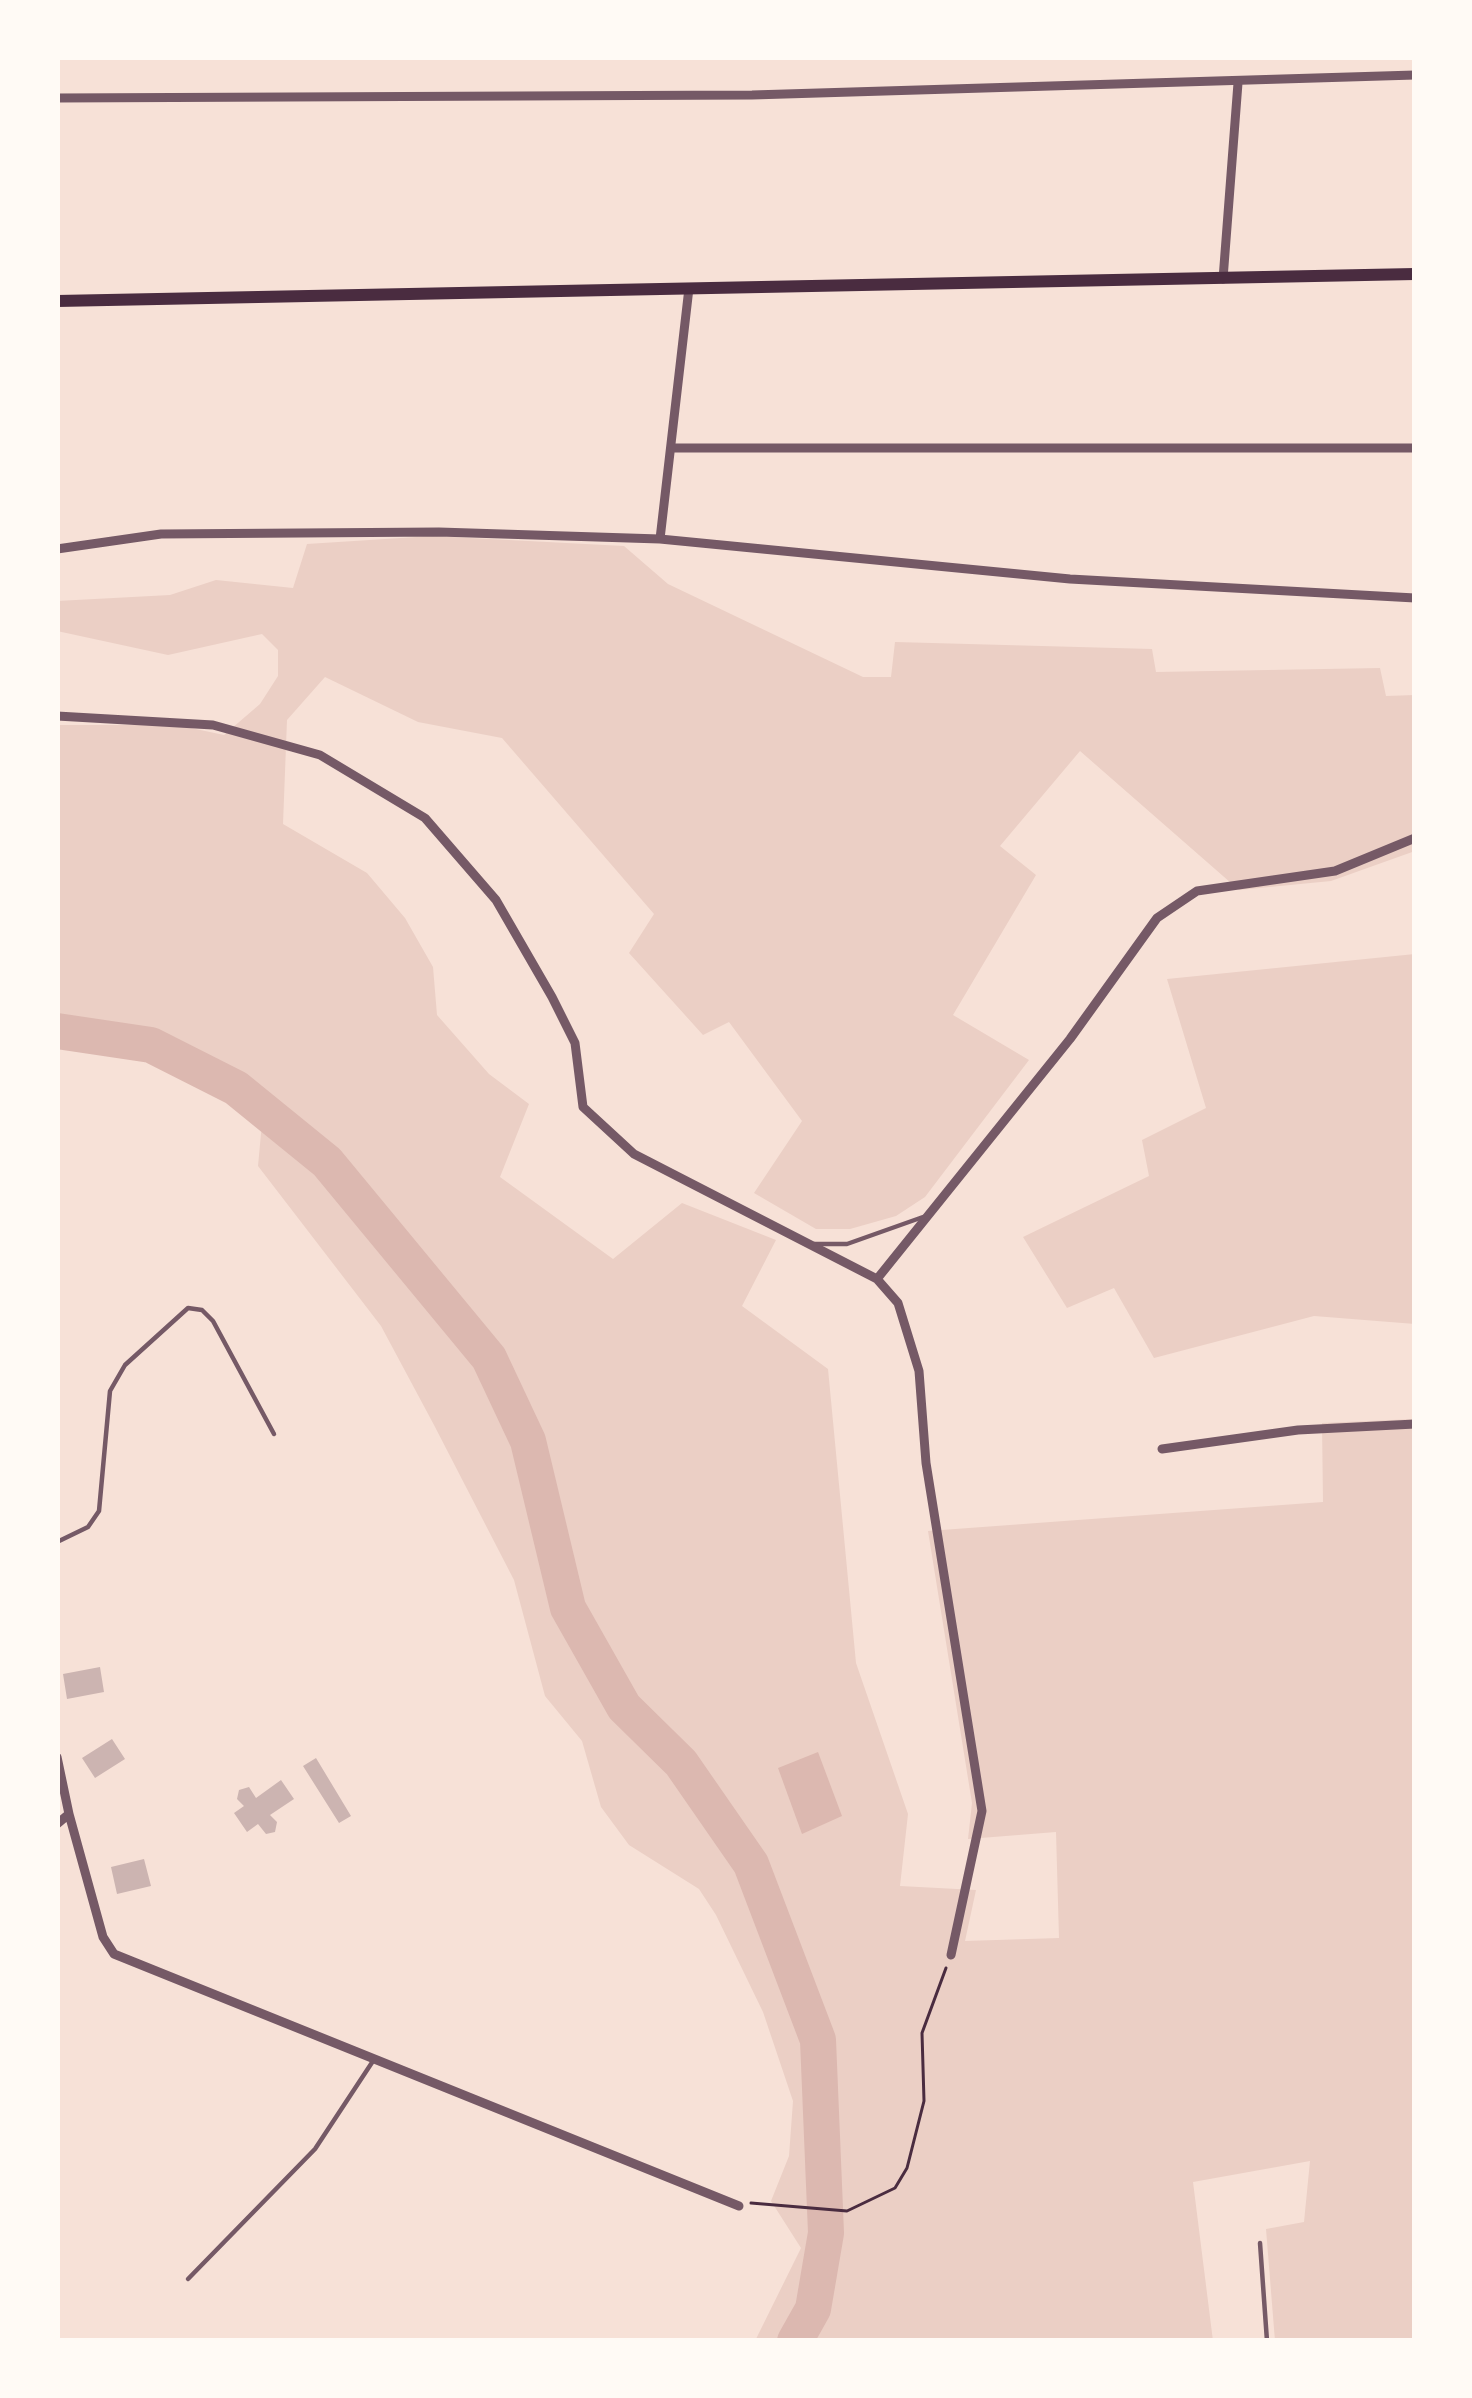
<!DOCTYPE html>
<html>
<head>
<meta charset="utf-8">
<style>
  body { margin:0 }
  #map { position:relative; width:1472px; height:2398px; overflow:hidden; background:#f7e1d7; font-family:"Times New Roman",serif }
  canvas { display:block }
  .frame { position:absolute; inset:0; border:60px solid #fffaf5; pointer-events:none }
</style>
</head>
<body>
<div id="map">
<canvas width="1472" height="2398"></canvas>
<div class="frame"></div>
</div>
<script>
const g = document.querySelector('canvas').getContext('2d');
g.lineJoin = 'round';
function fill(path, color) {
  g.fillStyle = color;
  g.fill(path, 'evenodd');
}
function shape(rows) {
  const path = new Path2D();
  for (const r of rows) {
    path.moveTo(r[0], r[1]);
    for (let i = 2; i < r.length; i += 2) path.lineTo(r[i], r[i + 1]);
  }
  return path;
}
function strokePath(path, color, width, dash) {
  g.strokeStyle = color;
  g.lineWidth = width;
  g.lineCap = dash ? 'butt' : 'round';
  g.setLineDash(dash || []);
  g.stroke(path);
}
fill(shape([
  [432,536,624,546,668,584,863,677,891,677,895,642,1152,649,1156,672,1380,668,1386,696,1415,695,1415,851,1331,881,1239,890,1080,751,1000,846,1036,875,953,1015,1029,1060,925,1197,896,1216,850,1229,816,1229,754,1193,802,1121,729,1022,703,1035,629,953,654,914,502,738,418,722,325,677,287,720,283,824,367,873,405,918,433,967,437,1015,489,1074,529,1104,500,1177,613,1259,682,1203,776,1240,742,1306,828,1369,856,1663,908,1814,900,1886,976,1890,965,1941,1059,1938,1056,1832,968,1839,972,1803,928,1531,1323,1502,1322,1423,1415,1419,1415,2341,1275,2341,1266,2229,1304,2222,1310,2161,1193,2182,1213,2341,755,2341,801,2248,771,2201,789,2156,793,2101,763,2012,716,1915,699,1889,629,1845,601,1807,582,1741,545,1696,514,1580,434,1425,381,1326,258,1166,262,1123,255,1099,164,1040,57,1024,57,725,177,725,224,735,260,704,278,676,278,650,262,634,168,655,57,631,57,601,170,595,216,580,293,588,307,544],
  [1415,954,1415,1324,1314,1316,1154,1358,1114,1288,1067,1308,1023,1237,1149,1176,1142,1140,1206,1108,1167,979]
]), '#ebcfc5');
fill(shape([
  [818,1752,842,1816,802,1834,778,1768]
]), '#dcb8b0');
strokePath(shape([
  [57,1031,151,1045,236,1088,327,1162,489,1358,528,1441,568,1608,624,1707,681,1763,751,1864,818,2040,826,2233,813,2309,795,2341]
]), '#dcb8b0', 36);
fill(shape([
  [100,1667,104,1692,67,1699,63,1674],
  [112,1739,125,1759,95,1778,82,1758],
  [316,1758,351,1816,339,1823,303,1766],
  [281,1780,294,1799,270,1815,277,1822,275,1832,266,1834,258,1824,247,1832,234,1813,244,1806,237,1799,239,1790,249,1787,256,1798],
  [144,1859,151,1886,117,1894,111,1867]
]), '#ccb4b1');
strokePath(shape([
  [751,2203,847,2211,895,2188,907,2168,924,2101,922,2033,946,1968]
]), '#4a2c40', 3);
strokePath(shape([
  [814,1244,847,1244,923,1217],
  [57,1542,88,1527,99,1511,110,1391,125,1365,188,1308,202,1310,213,1321,274,1434],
  [1260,2243,1267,2341],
  [188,2279,315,2149,373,2061]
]), '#755966', 4.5);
strokePath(shape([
  [57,98,752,95,1415,75],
  [1223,279,1238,83],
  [671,448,1415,448],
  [660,539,689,288],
  [57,549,161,534,439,532,660,539,1070,579,1415,598],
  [57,716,213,725,320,755,425,818,496,900,552,997,575,1043,583,1107,634,1154,877,1279,898,1303,919,1371,926,1463,982,1811,951,1955],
  [877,1279,1070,1039,1157,918,1197,891,1335,871,1415,838],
  [1162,1449,1298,1430,1415,1424],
  [57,1757,69,1814,57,1824],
  [69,1814,103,1937,114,1954,739,2206]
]), '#755966', 9);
strokePath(shape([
  [57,301,1415,274]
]), '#4a2c40', 12);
</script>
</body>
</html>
